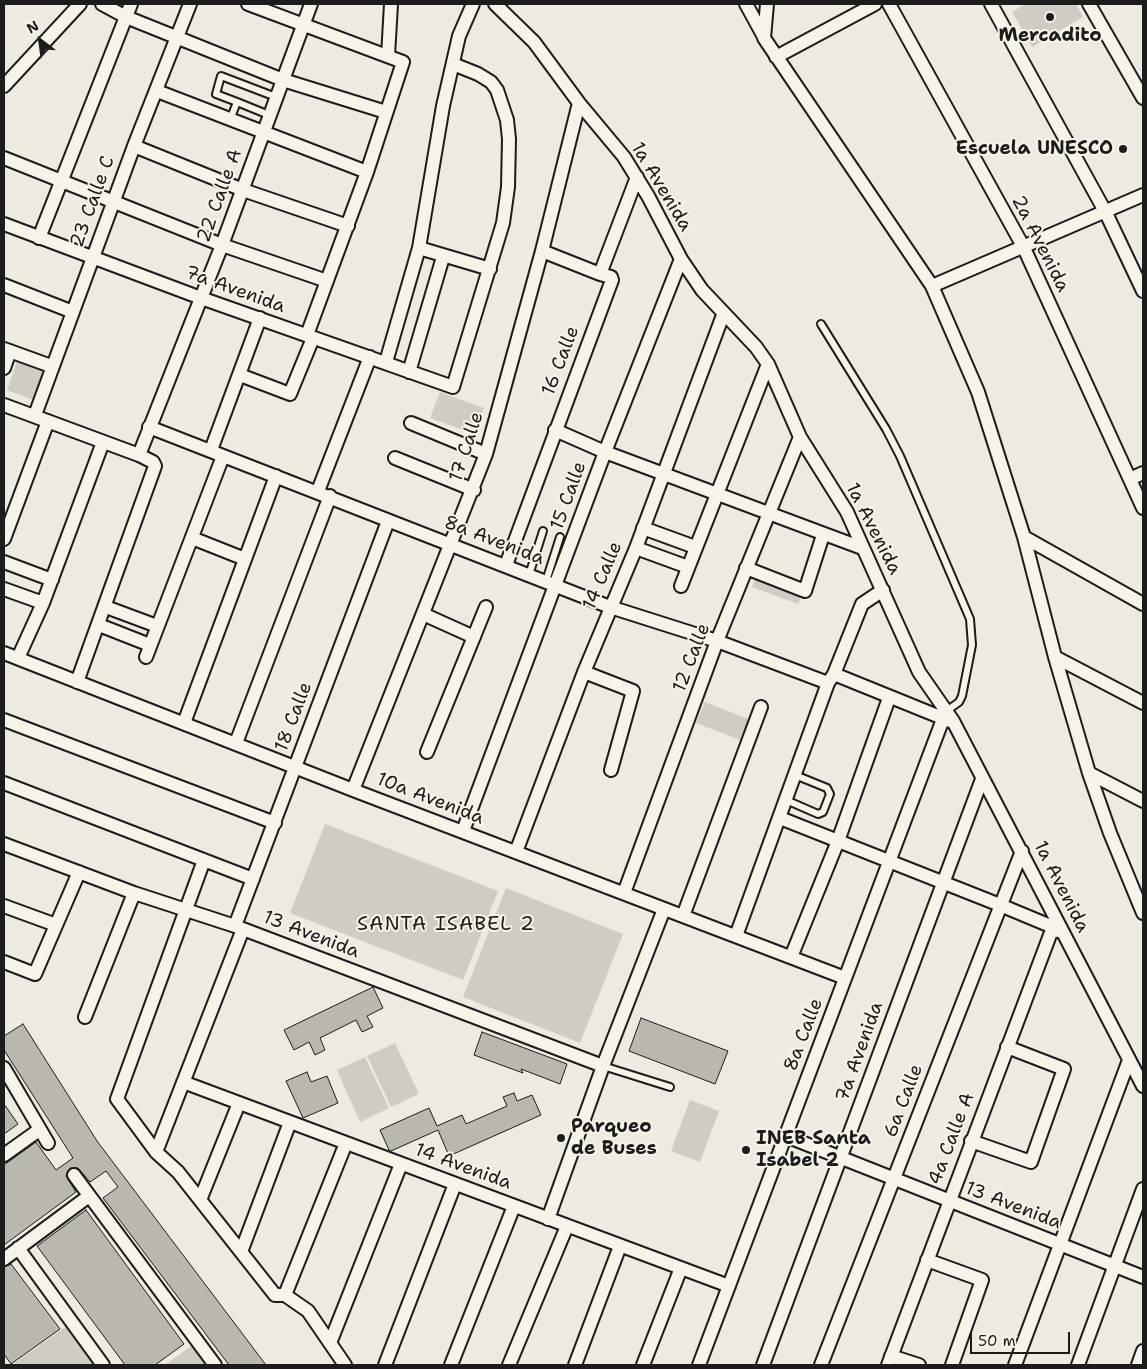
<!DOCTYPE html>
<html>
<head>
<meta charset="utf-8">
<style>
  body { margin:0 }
  #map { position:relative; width:1147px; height:1369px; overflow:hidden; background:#eeeae0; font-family:"Shantell Sans",sans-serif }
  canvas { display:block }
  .frame { position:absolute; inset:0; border:5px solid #1c1c1c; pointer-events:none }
  .north { position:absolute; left:15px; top:15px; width:50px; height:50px; -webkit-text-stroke:4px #f7f3e8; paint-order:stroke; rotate:330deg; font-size:14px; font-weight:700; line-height:20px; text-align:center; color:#1c1c1c }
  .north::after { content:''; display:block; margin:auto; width:18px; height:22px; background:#1c1c1c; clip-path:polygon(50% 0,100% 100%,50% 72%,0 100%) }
  .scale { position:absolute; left:970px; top:1332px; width:100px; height:22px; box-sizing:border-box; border:2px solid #1c1c1c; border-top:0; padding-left:6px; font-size:15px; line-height:18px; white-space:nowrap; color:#1c1c1c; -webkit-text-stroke:4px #f7f3e8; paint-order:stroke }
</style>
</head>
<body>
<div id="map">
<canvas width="1147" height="1369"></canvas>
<div class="frame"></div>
<div class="north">N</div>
<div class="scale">50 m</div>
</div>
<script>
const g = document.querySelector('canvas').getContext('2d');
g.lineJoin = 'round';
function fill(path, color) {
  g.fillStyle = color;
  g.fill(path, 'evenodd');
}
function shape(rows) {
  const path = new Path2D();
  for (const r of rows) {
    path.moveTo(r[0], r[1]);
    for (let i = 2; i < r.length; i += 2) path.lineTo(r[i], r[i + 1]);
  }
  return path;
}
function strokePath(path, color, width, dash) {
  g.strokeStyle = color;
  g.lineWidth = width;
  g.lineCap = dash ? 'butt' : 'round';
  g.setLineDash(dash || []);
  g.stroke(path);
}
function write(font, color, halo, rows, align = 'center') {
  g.font = font + ' "Shantell Sans",sans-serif';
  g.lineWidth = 4;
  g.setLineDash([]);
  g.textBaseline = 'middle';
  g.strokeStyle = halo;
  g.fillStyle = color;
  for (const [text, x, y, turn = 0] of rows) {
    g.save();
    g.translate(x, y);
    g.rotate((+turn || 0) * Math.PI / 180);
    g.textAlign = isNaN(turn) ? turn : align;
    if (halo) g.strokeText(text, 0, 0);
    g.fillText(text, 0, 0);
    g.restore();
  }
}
fill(shape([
  [1026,4,1076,4,1083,17,1032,47,1012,12],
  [19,356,46,365,33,400,7,390],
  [440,392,484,408,474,434,430,418],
  [759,568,805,586,798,604,752,587],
  [705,702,751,720,743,741,696,723],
  [325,824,498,891,463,980,290,913],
  [506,888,623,934,580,1043,463,997],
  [395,1043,419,1094,391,1107,367,1056],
  [365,1057,389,1108,360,1122,337,1070],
  [690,1100,719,1111,700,1162,671,1151],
  [68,1325,95,1364,12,1365],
  [193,1345,208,1365,165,1365]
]), '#cfccc3');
const building = shape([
  [373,987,383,1008,367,1016,373,1027,362,1032,356,1020,320,1038,325,1050,315,1055,309,1042,294,1050,284,1030,373,987],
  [641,1018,728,1051,715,1084,629,1051,641,1018],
  [23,1024,97,1141,266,1365,229,1365,103,1198,118,1187,106,1171,90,1182,78,1168,70,1168,66,1176,76,1192,4,1245,4,1165,36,1142,56,1170,73,1158,4,1050,4,1036,23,1024],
  [482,1032,567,1064,560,1084,521,1069,523,1073,474,1055,482,1032],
  [307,1072,311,1082,327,1076,338,1103,303,1118,286,1081,307,1072],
  [514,1093,517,1101,532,1095,541,1115,449,1156,438,1130,391,1151,389,1150,380,1130,429,1108,437,1126,462,1115,466,1124,507,1106,503,1097,514,1093],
  [4,1104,18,1124,4,1134,4,1104],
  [86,1210,184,1344,155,1365,125,1365,37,1246,86,1210],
  [11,1264,60,1329,11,1364,4,1354,4,1267,11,1264]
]);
fill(building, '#bab7af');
strokePath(building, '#1c1c1c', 1);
const service = shape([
  [237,102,269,115],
  [230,120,237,102,216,94,221,76,276,97],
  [821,324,886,429,900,456,970,619,972,645,962,696,959,702,945,712],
  [529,575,543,531],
  [546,581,560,537],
  [786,800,818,814,823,812,830,794,827,788,795,775],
  [603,1066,670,1087]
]);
const minor = shape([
  [102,4,126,17,283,80,386,112],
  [248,4,403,62,367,172,307,335],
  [495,4,534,42,579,103,624,157,648,196,681,259,702,290,756,347,768,364,800,437,847,512,919,672,953,721,1143,1086],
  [746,4,763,35],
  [767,4,764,38,932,286,978,392,1024,537,1055,657,1089,773,1110,833,1143,913],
  [889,4,1024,248,1143,508],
  [991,4,1106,213,1143,291],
  [1089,4,1143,98],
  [388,56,391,4],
  [776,57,875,4],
  [4,86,80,4],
  [157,91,367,172],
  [134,146,243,190,348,226],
  [4,158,222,245,327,281],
  [4,224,201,298,453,387,503,223,508,187,509,139,507,120,497,90,491,82,478,74,453,64],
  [39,238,131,4],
  [419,248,490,269],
  [542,251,600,274],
  [4,285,73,312],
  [932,286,1143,195],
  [4,349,51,366],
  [386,362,419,248,443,106,459,36,473,4],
  [4,368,10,351],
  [409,372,443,257],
  [240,375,290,394,313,338],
  [4,405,139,455,153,462,155,466,77,682],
  [35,415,134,146,190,4],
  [411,423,486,454],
  [149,427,610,607,717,641,828,683],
  [555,430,605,452,862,548],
  [211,450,260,318],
  [139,455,222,245,311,4],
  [395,458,474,490],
  [1130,479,1143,473],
  [318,491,370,357],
  [643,528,695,547],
  [1024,537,1143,604],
  [192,538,245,559],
  [4,539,48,421],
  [636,548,688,567],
  [4,562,52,580],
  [506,565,612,280,611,277,600,274,637,177],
  [746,568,805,591,823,535],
  [681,586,768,364],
  [4,589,43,603],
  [106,607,157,626],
  [423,614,474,637],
  [99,625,150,645],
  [4,653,353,790,845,978],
  [146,657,223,456],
  [1055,657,1143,703],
  [18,658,43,603,103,442],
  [584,672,633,691,611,770],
  [834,674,950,721],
  [4,720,275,823],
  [184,723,276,476],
  [236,743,330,496],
  [427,752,486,607],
  [1089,773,1143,801],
  [4,783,253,879],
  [353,790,486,454,542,251,579,103],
  [780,818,1000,905,1053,927,1058,931],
  [463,831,605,452,681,259],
  [4,844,134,893,235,926,603,1066],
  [516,852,584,672,636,548,723,315],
  [204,860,117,1099,156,1152,178,1172,275,1295,285,1295,308,1311,345,1365],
  [624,893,717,641,800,437],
  [4,906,56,925],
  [683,916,761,707],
  [235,926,388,521],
  [736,936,828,683,834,674,862,604,883,590],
  [791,957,838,841,889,698],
  [4,962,35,974,79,872],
  [85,1017,134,893],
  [4,1068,48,1143],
  [183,1082,729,1286],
  [786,1136,1143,1277],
  [971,1141,1031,1162,1064,1069,1007,1047],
  [156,1152,243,929],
  [4,1155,39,1130],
  [74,1175,215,1365],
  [200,1200,239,1103],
  [548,1219,603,1066,664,909],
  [18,1248,103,1365],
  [241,1252,290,1122],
  [4,1259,89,1196],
  [927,1260,982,1280,952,1365],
  [285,1295,346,1143],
  [330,1343,401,1164],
  [891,1356,919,1365],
  [385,1365,455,1184],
  [451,1365,514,1206],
  [509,1365,567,1226],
  [575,1365,620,1246],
  [643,1365,681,1268],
  [699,1365,943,719],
  [763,1365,982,779],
  [821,1365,1022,851],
  [888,1365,1053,927],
  [1015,1365,1129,1060],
  [1078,1365,1143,1189],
  [1138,1365,1143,1351]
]);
strokePath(service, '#1c1c1c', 10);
strokePath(minor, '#1c1c1c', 16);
strokePath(service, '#f7f3e8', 6);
strokePath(minor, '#f7f3e8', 12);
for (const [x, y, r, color] of [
  [1050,17,5,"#1c1c1c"],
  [1123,149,5,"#1c1c1c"],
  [561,1138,5,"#1c1c1c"],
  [746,1150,5,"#1c1c1c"]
]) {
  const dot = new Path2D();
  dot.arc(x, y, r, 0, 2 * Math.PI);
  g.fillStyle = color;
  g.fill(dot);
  strokePath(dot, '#f7f3e8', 2);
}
write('bold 19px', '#1c1c1c', '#f7f3e8', [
  ["Mercadito",1050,36,"center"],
  ["Escuela UNESCO",1113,149,"right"],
  ["Parqueo",571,1127],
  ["de Buses",571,1149],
  ["INEB Santa",756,1139],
  ["Isabel 2",756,1161]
], 'left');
write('19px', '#1c1c1c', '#f7f3e8', [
  ["1a Avenida",661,187,59],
  ["22 Calle A",220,196,-70],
  ["23 Calle C",93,202,-70],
  ["2a Avenida",1040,244,63],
  ["7a Avenida",235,290,20],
  ["16 Calle",561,361,-69],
  ["17 Calle",467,447,-72],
  ["15 Calle",569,496,-70],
  ["1a Avenida",873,529,63],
  ["8a Avenida",494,541,21],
  ["14 Calle",603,576,-67],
  ["12 Calle",692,658,-69],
  ["18 Calle",294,717,-69],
  ["10a Avenida",430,799,21],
  ["1a Avenida",1061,887,63],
  ["13 Avenida",311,935,21],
  ["8a Calle",804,1035,-69],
  ["7a Avenida",860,1052,-70],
  ["6a Calle",904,1101,-69],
  ["4a Calle A",952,1139,-69],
  ["14 Avenida",463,1167,20],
  ["13 Avenida",1013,1206,21]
]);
g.letterSpacing = '1px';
write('20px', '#1c1c1c', '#f7f3e8', [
  ["SANTA ISABEL 2",446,925]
]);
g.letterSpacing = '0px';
</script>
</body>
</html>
